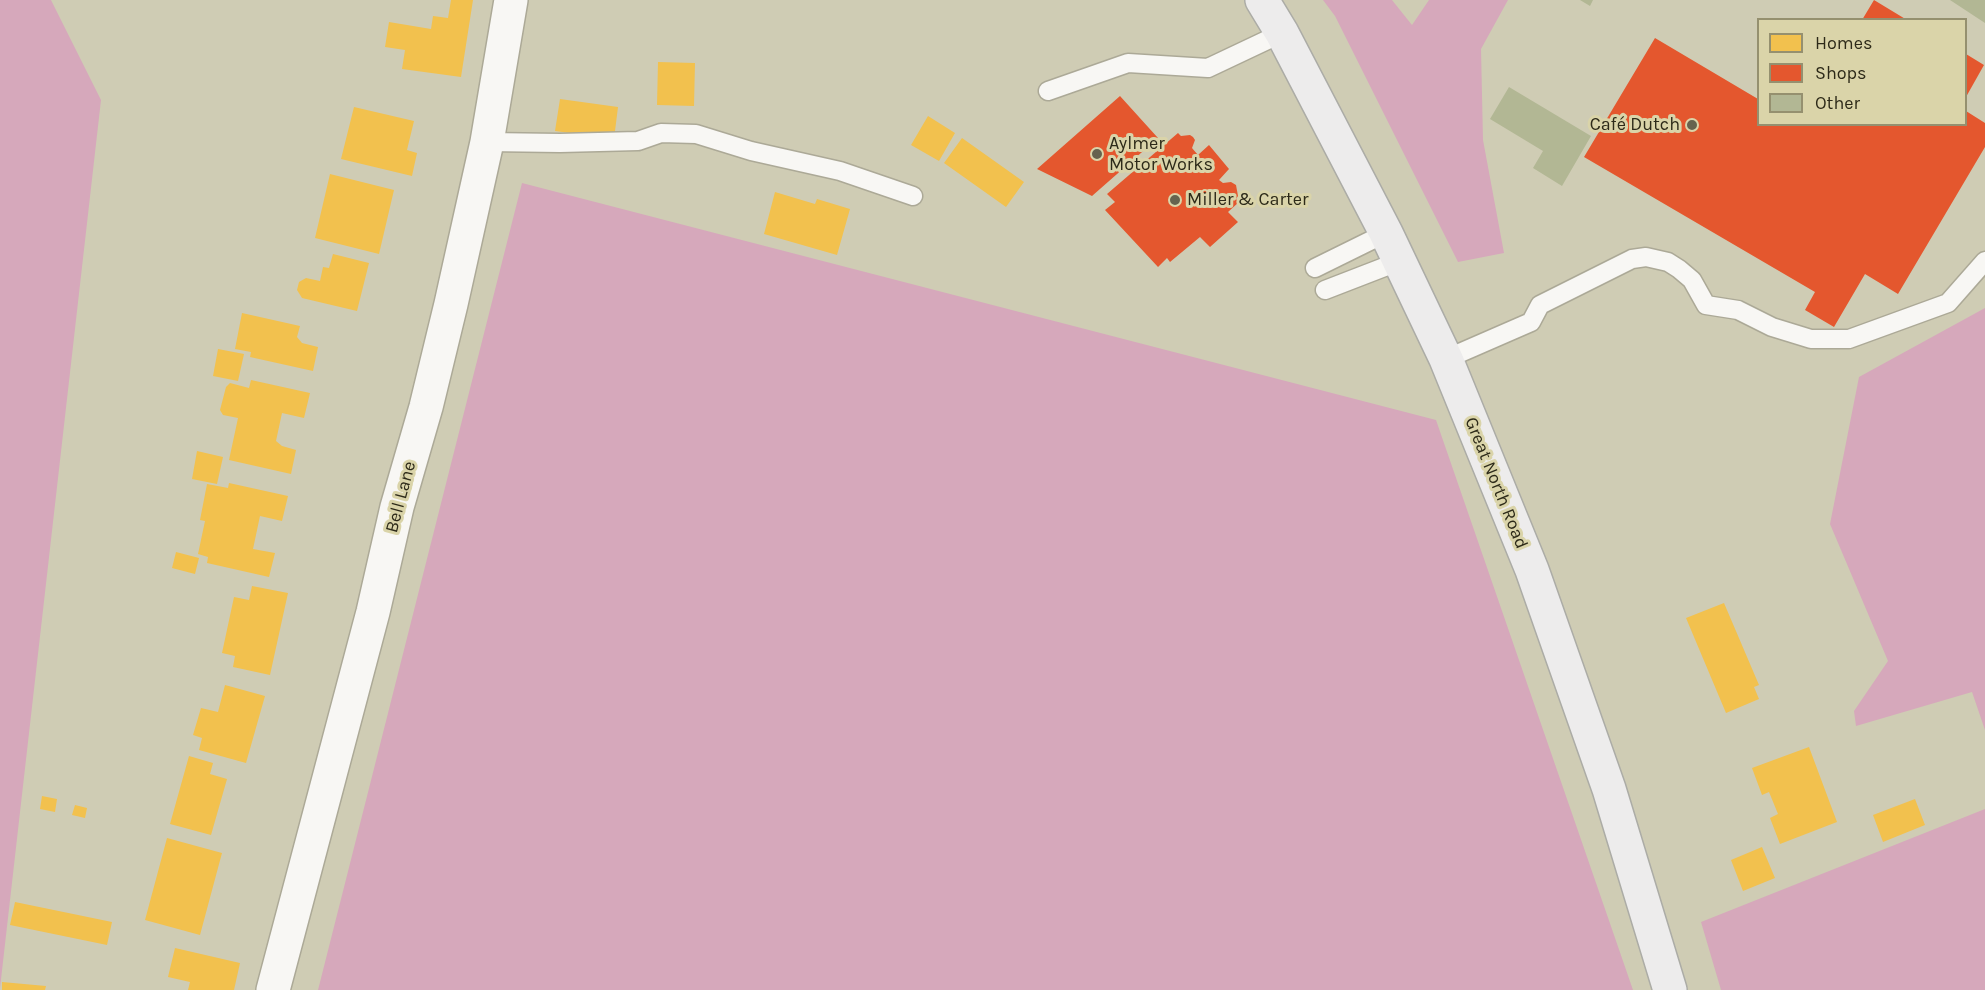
<!DOCTYPE html>
<html>
<head>
<meta charset="utf-8">
<style>
  body { margin:0 }
  #map { position:relative; width:1985px; height:990px; overflow:hidden; background:#cfccb4; font-family:Karla,sans-serif }
  canvas { display:block }
  .legend { position:absolute; left:1757px; top:18px; width:210px; height:108px; box-sizing:border-box; background:#dad4a9; border:2px solid #95906f; margin:0; padding:8px 10px; list-style:none; font-size:18px; color:#2d2a19 }
  .legend li { display:flex; align-items:center; gap:12px; height:30px }
  .legend b { width:30px; border:2px solid #95906f }
</style>
</head>
<body>
<div id="map">
<canvas width="1985" height="990"></canvas>
<ul class="legend">
<li><b style="height:16px;background:#f2c14e"></b>Homes</li>
<li><b style="height:16px;background:#e4572e"></b>Shops</li>
<li><b style="height:16px;background:#b2b794"></b>Other</li>
</ul>
</div>
<script>
const g = document.querySelector('canvas').getContext('2d');
g.lineJoin = 'round';
function fill(path, color) {
  g.fillStyle = color;
  g.fill(path, 'evenodd');
}
function shape(rows) {
  const path = new Path2D();
  for (const r of rows) {
    path.moveTo(r[0], r[1]);
    for (let i = 2; i < r.length; i += 2) path.lineTo(r[i], r[i + 1]);
  }
  return path;
}
function strokePath(path, color, width, dash) {
  g.strokeStyle = color;
  g.lineWidth = width;
  g.lineCap = dash ? 'butt' : 'round';
  g.setLineDash(dash || []);
  g.stroke(path);
}
function write(font, color, halo, rows, align = 'center') {
  g.font = font + ' Karla,sans-serif';
  g.lineWidth = 6;
  g.setLineDash([]);
  g.textBaseline = 'middle';
  g.strokeStyle = halo;
  g.fillStyle = color;
  for (const [text, x, y, turn = 0] of rows) {
    g.save();
    g.translate(x, y);
    g.rotate((+turn || 0) * Math.PI / 180);
    g.textAlign = isNaN(turn) ? turn : align;
    if (halo) g.strokeText(text, 0, 0);
    g.fillText(text, 0, 0);
    g.restore();
  }
}
fill(shape([
  [0,0,51,0,101,100,0,988],
  [1323,0,1392,0,1412,25,1429,0,1508,0,1481,49,1483,140,1504,253,1458,262,1335,16],
  [522,183,1436,420,1633,990,318,990],
  [1985,308,1985,730,1972,692,1856,726,1854,711,1888,661,1830,524,1859,377],
  [1985,809,1985,990,1721,990,1701,922]
]), '#d6a8bb');
fill(shape([
  [451,0,473,0,461,77,402,69,405,50,385,47,389,22,431,29,433,16,448,18],
  [658,62,695,63,694,106,657,105],
  [560,99,618,107,614,139,555,131],
  [354,107,414,121,407,150,417,153,412,176,341,159],
  [928,116,955,133,939,161,911,145],
  [962,138,1024,182,1006,207,944,163],
  [330,174,394,190,379,254,315,238],
  [775,192,815,204,817,199,850,209,837,255,764,234],
  [333,254,369,263,357,311,302,298,297,290,299,282,306,278,320,281,323,267,329,268],
  [242,313,300,326,297,337,302,343,318,347,313,371,250,357,251,352,235,349],
  [218,349,244,354,238,381,213,376],
  [251,380,310,393,304,418,282,413,276,441,282,446,296,450,291,474,229,460,238,418,223,415,220,410,226,387,230,383,249,388],
  [197,451,223,457,217,484,192,479],
  [229,483,288,496,282,521,260,516,253,549,275,553,269,577,207,563,208,557,198,554,205,521,200,520,207,484,228,488],
  [176,552,199,558,195,574,172,568],
  [252,586,288,593,270,675,233,667,235,656,222,653,234,597,249,600],
  [1724,603,1759,685,1754,687,1759,699,1726,713,1686,618],
  [225,685,265,696,246,763,199,750,202,738,193,735,201,708,218,712],
  [1809,747,1837,822,1780,844,1770,818,1778,814,1769,792,1762,795,1752,768],
  [189,756,213,763,210,774,227,779,211,835,170,824],
  [42,796,57,799,55,812,40,809],
  [1915,799,1925,825,1883,842,1873,815],
  [75,805,87,808,85,818,72,815],
  [167,838,222,853,200,935,145,920],
  [1762,847,1775,878,1743,891,1731,860],
  [15,902,112,922,107,945,10,925],
  [175,948,240,963,234,990,188,990,190,982,168,977],
  [2,982,46,986,45,990,2,990]
]), '#f2c14e');
fill(shape([
  [1874,0,1907,20,1862,20],
  [1655,38,1758,99,1758,124,1966,124,1966,111,1985,123,1985,147,1898,294,1865,274,1834,327,1805,310,1815,292,1584,157],
  [1966,54,1984,65,1966,97],
  [1120,96,1158,138,1092,196,1037,169],
  [1178,133,1181,136,1190,135,1193,137,1195,140,1192,148,1198,155,1209,145,1229,169,1219,180,1223,183,1231,182,1236,185,1238,196,1236,199,1239,202,1228,212,1238,222,1210,247,1200,237,1170,262,1167,258,1158,267,1105,210,1115,202,1107,194]
]), '#e4572e');
fill(shape([
  [1580,0,1593,0,1590,6],
  [1950,0,1985,0,1985,23],
  [1509,87,1591,136,1562,186,1533,168,1543,151,1490,119]
]), '#b2b794');
const service = shape([
  [1048,91,1128,63,1208,68,1282,33],
  [487,142,560,143,638,141,661,133,696,134,751,151,840,171,913,196],
  [1315,268,1386,233],
  [1325,290,1400,261],
  [1446,359,1531,322,1540,305,1632,259,1646,257,1668,262,1679,269,1692,280,1706,305,1738,310,1772,327,1811,339,1849,339,1948,303,1985,261]
]);
const minor = shape([
  [273,990,373,612,397,507,426,407,451,304,487,142,511,0]
]);
const primary = shape([
  [1262,0,1282,33,1386,233,1446,359,1532,570,1609,789,1670,990]
]);
strokePath(service, '#aca997', 21);
strokePath(minor, '#aca997', 36);
strokePath(primary, '#acaca6', 36);
strokePath(service, '#f8f7f4', 18);
strokePath(minor, '#f8f7f4', 33);
strokePath(primary, '#edecec', 33);
for (const [x, y, r, color] of [
  [1692,125,6,"#66634f"],
  [1097,154,6,"#66634f"],
  [1175,200,6,"#66634f"]
]) {
  const dot = new Path2D();
  dot.arc(x, y, r, 0, 2 * Math.PI);
  g.fillStyle = color;
  g.fill(dot);
  strokePath(dot, '#dad4a9', 2);
}
write('18px', '#2d2a19', '#dad4a9', [
  ["Café Dutch",1680,125,"right"],
  ["Aylmer",1109,144],
  ["Motor Works",1109,165],
  ["Miller & Carter",1187,200]
], 'left');
write('18px', '#2d2a19', '#dad4a9', [
  ["Great North Road",1496,483,68],
  ["Bell Lane",401,497,-75]
]);
</script>
</body>
</html>
